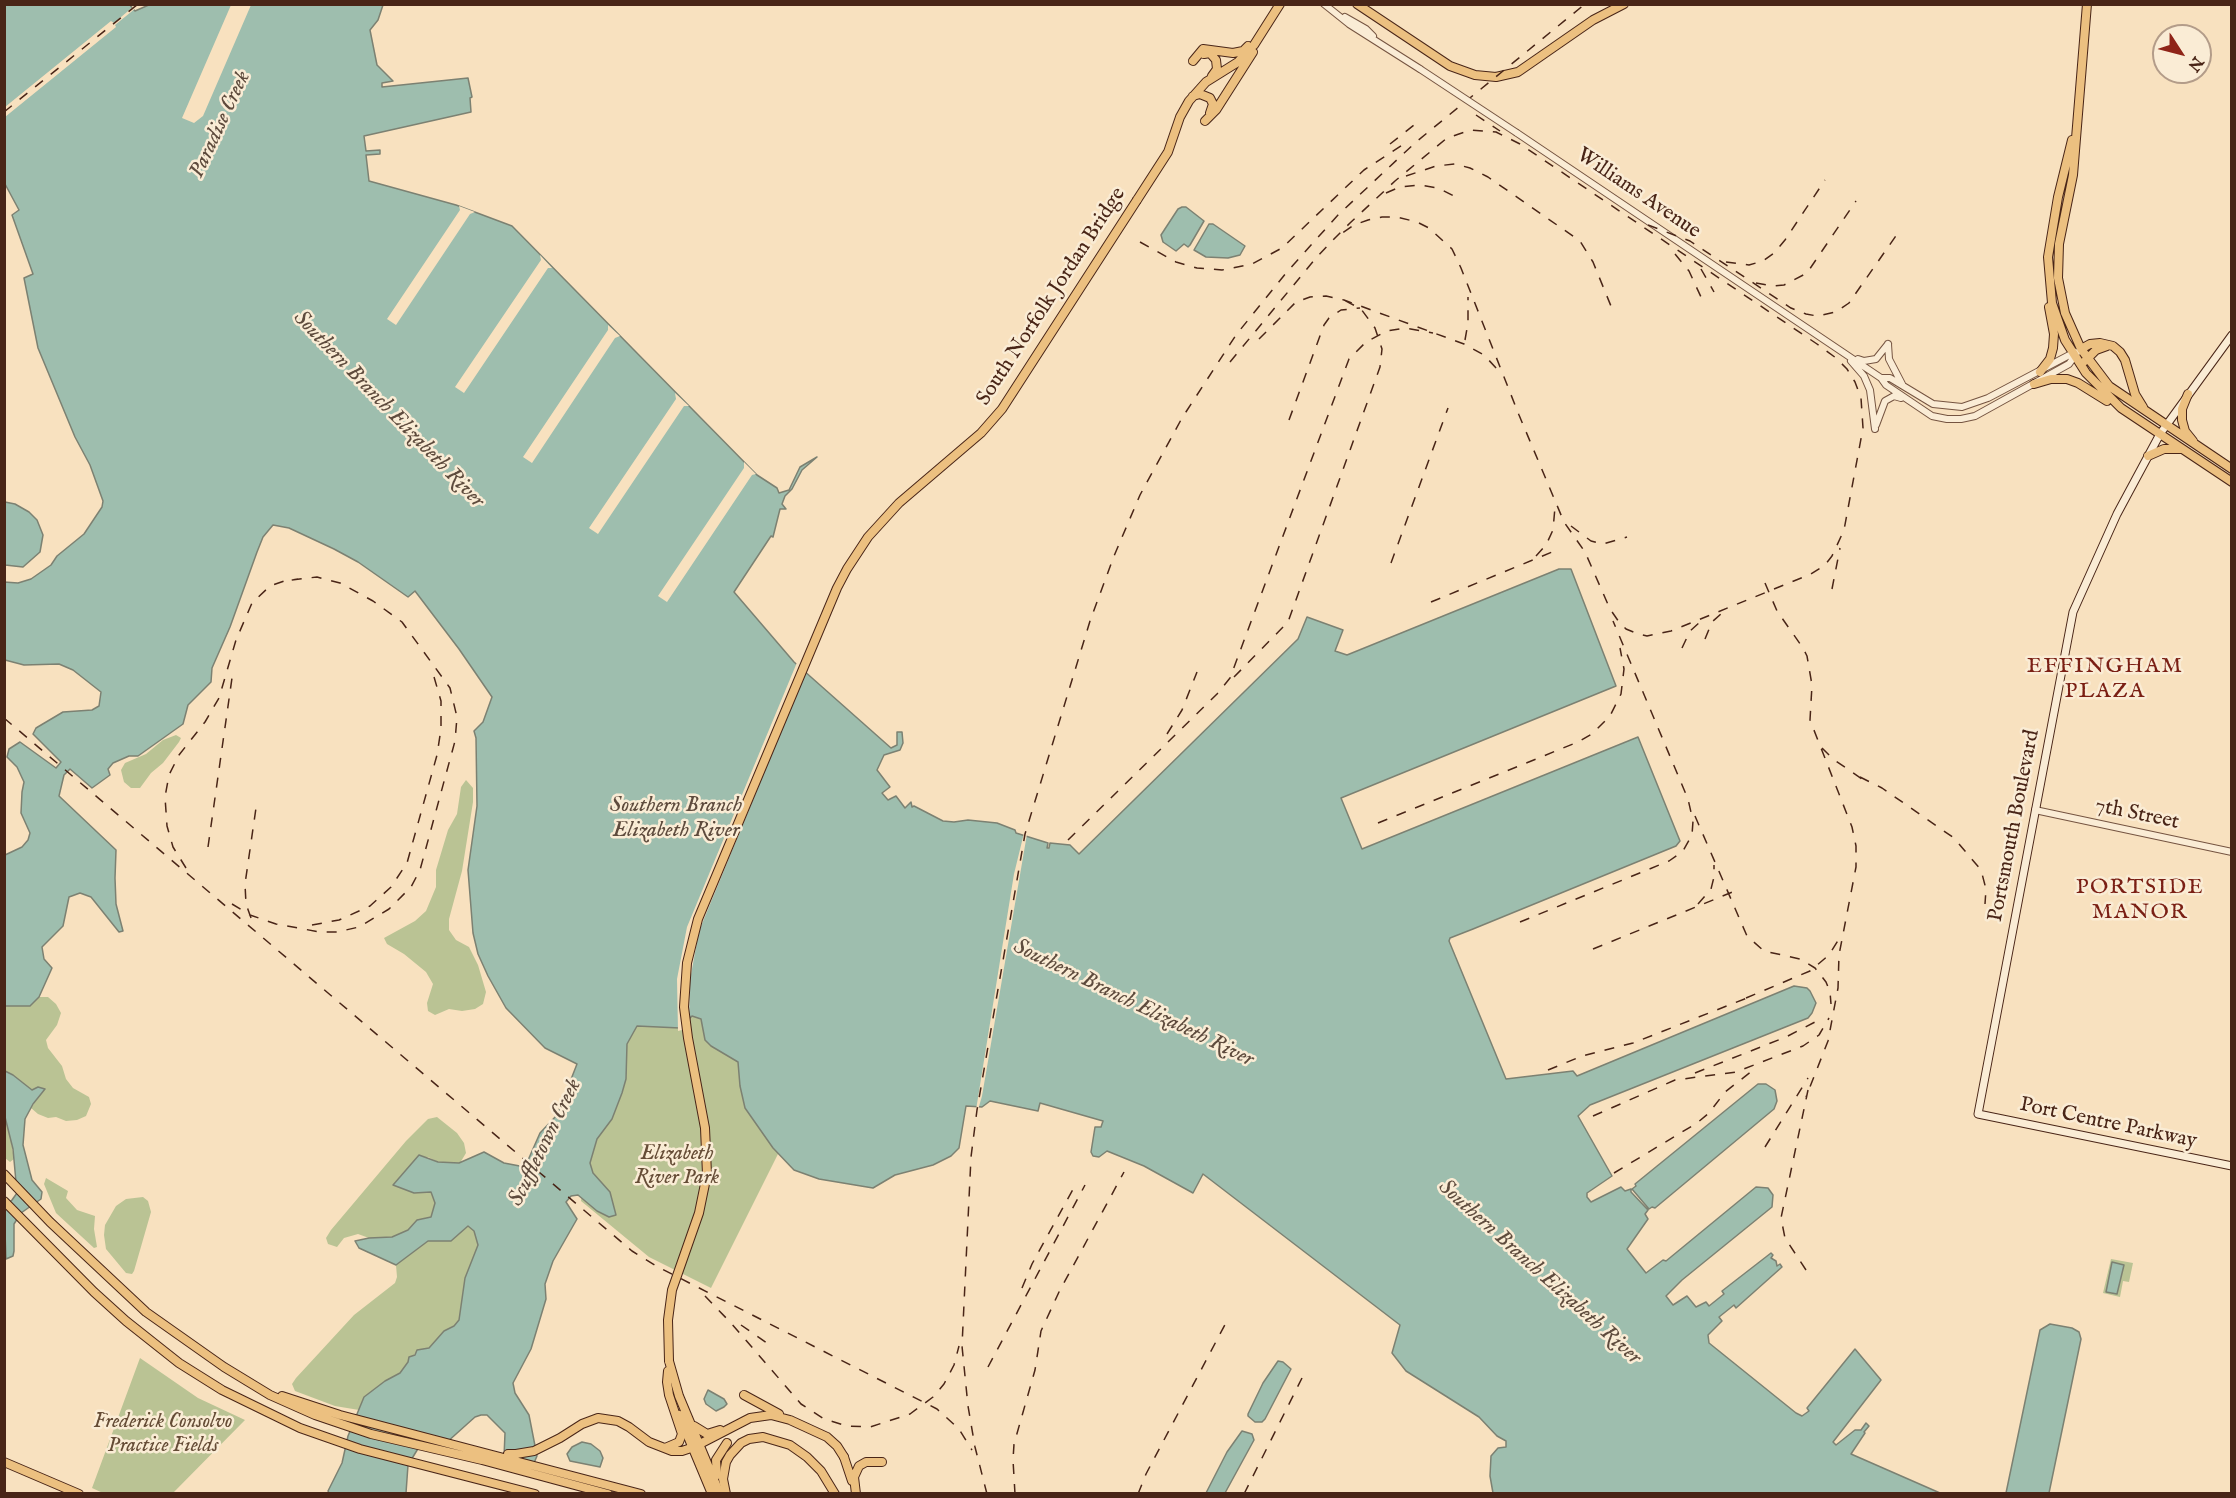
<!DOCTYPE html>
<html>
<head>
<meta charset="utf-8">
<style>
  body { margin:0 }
  #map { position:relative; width:2236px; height:1498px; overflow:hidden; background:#f8e1bf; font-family:"IM FELL English",serif }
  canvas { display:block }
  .frame { position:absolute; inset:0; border:6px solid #492517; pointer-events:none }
  .north { position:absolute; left:2152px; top:24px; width:60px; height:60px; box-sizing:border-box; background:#faecd5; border:2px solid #b39c89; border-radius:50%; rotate:126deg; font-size:16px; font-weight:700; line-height:24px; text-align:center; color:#492517 }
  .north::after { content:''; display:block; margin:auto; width:21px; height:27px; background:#8f2418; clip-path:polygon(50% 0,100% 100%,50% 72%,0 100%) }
</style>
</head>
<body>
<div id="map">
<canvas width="2236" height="1498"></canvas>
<div class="frame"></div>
<div class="north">N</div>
</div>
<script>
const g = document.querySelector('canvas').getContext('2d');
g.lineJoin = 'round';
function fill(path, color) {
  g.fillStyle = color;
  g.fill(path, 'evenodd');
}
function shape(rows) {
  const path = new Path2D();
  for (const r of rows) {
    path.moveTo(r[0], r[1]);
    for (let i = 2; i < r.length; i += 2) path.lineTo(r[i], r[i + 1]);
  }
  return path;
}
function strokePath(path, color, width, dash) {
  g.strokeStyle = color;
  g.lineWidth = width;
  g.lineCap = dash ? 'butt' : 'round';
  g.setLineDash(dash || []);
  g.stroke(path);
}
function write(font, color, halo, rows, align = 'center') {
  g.font = font + ' "IM FELL English",serif';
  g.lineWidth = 5;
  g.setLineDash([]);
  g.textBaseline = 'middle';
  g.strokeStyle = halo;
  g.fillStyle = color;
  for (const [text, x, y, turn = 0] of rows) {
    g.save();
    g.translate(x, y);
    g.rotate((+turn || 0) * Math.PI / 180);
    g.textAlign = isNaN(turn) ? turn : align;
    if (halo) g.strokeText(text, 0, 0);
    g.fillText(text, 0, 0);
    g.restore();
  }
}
fill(shape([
  [176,735,181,738,179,742,163,763,151,773,140,788,131,788,124,782,121,770,125,763,146,754,163,740],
  [466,780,473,788,473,802,462,871,449,919,449,930,456,940,469,947,478,965,486,992,483,1004,475,1009,462,1011,449,1009,435,1015,428,1011,427,1003,433,984,426,972,404,954,387,944,384,938,415,921,426,911,436,887,436,870,448,830,457,814,461,787],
  [39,997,48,997,56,1004,61,1013,57,1025,46,1040,48,1048,62,1066,66,1079,73,1088,89,1097,91,1104,86,1116,77,1120,66,1121,56,1117,48,1118,38,1114,31,1108,44,1089,38,1087,32,1090,5,1071,5,1006,29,1006],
  [694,1014,701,1017,739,1060,780,1150,711,1288,649,1257,581,1201,585,1166,625,1044,637,1023],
  [4,1117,8,1123,14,1159,10,1162,5,1158],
  [437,1117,457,1133,464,1143,466,1153,460,1163,438,1162,428,1157,405,1171,393,1185,414,1193,431,1192,435,1203,431,1217,417,1220,408,1230,392,1237,369,1238,358,1234,344,1238,337,1247,328,1244,326,1238,331,1230,406,1141,428,1119],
  [46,1178,68,1191,66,1198,77,1210,95,1216,94,1229,97,1247,94,1248,56,1213,44,1184],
  [143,1197,148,1201,151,1212,134,1271,132,1274,126,1273,106,1249,104,1235,105,1225,116,1206,126,1199],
  [468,1226,474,1231,478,1245,465,1278,459,1320,454,1326,444,1331,429,1348,418,1350,400,1373,385,1381,364,1397,359,1410,335,1406,295,1391,292,1384,296,1378,354,1315,395,1283,397,1277,396,1265,428,1241,451,1241],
  [2111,1259,2133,1263,2129,1282,2123,1281,2120,1297,2103,1293],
  [140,1358,198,1398,245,1420,173,1493,103,1493,92,1488]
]), '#bac394');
const water = shape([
  [129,4,135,11,151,4,383,5,378,20,370,30,377,65,393,81,382,83,382,87,468,78,472,97,470,98,471,112,364,136,366,151,380,150,380,154,366,155,369,181,456,205,512,226,757,475,777,488,779,493,789,490,800,467,817,457,802,470,792,489,785,496,782,504,786,509,780,509,773,537,771,536,734,592,794,662,891,748,897,745,897,732,902,732,903,743,900,750,884,755,877,770,890,787,882,793,888,800,896,796,905,808,911,802,912,807,914,806,943,821,954,822,968,820,997,823,1015,830,1016,833,1048,843,1047,848,1049,848,1050,843,1070,845,1079,854,1298,639,1307,617,1343,630,1335,651,1347,655,1559,569,1571,569,1616,686,1341,798,1362,849,1638,737,1680,841,1676,846,1473,929,1450,938,1449,941,1506,1079,1573,1071,1577,1076,1794,986,1807,988,1810,991,1816,1003,1812,1013,1808,1018,1590,1105,1578,1116,1612,1176,1587,1193,1587,1197,1591,1202,1621,1187,1625,1191,1631,1189,1631,1192,1648,1210,1645,1214,1648,1219,1627,1249,1646,1273,1663,1260,1666,1261,1756,1187,1768,1188,1773,1195,1772,1207,1682,1280,1666,1296,1673,1305,1687,1296,1696,1307,1706,1302,1709,1306,1724,1294,1722,1291,1771,1253,1773,1255,1771,1258,1776,1261,1777,1266,1780,1264,1782,1267,1736,1308,1734,1305,1719,1317,1722,1321,1708,1335,1709,1343,1796,1413,1802,1416,1809,1411,1807,1408,1855,1349,1881,1380,1833,1442,1836,1445,1855,1430,1861,1430,1866,1423,1869,1426,1864,1432,1865,1433,1851,1454,1940,1493,1493,1493,1490,1476,1491,1456,1498,1448,1506,1447,1506,1441,1497,1436,1479,1417,1406,1371,1392,1353,1400,1325,1203,1174,1193,1193,1144,1166,1107,1151,1099,1157,1093,1156,1091,1152,1095,1127,1101,1127,1103,1121,1040,1103,1038,1111,990,1101,982,1107,966,1106,959,1148,951,1156,933,1165,895,1175,873,1188,819,1179,794,1170,773,1148,745,1108,740,1086,738,1062,711,1046,705,1040,701,1019,692,1016,680,1028,637,1026,627,1044,626,1079,622,1093,612,1119,597,1139,590,1163,593,1173,610,1192,616,1215,609,1217,597,1211,578,1195,571,1196,566,1202,577,1219,553,1261,545,1284,546,1299,531,1349,513,1383,515,1393,529,1415,537,1456,531,1470,504,1457,505,1433,487,1415,481,1415,475,1417,446,1443,425,1443,419,1447,408,1465,406,1493,329,1493,328,1491,342,1463,348,1436,364,1397,385,1381,400,1373,408,1362,409,1357,415,1355,417,1350,429,1348,444,1331,454,1326,459,1320,465,1278,478,1245,474,1231,468,1226,451,1241,428,1241,396,1265,359,1248,355,1241,369,1238,392,1237,408,1230,417,1220,431,1217,435,1203,431,1192,414,1193,393,1185,419,1155,438,1162,459,1163,484,1152,504,1163,525,1167,540,1133,557,1115,577,1064,545,1048,506,1008,488,976,478,954,473,933,468,870,477,806,476,738,474,731,483,722,492,697,459,649,415,591,408,597,358,562,334,549,289,528,273,525,263,537,257,552,230,627,212,668,211,682,188,705,183,724,138,756,129,756,113,763,108,769,110,775,92,788,70,769,64,775,59,796,116,850,115,878,116,904,123,931,119,932,91,897,80,893,69,897,63,926,42,947,44,959,52,968,39,997,30,1006,5,1006,5,855,22,847,28,840,30,833,21,813,22,792,24,782,17,767,7,757,9,749,20,742,56,768,61,762,33,734,36,728,63,712,92,710,99,706,101,692,73,670,59,664,24,665,5,660,4,582,18,583,31,579,51,565,57,556,84,534,102,507,103,501,90,465,75,437,38,348,24,278,33,274,12,215,19,210,5,184,5,5,129,4],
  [1182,207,1186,207,1204,221,1190,245,1188,247,1184,244,1176,251,1163,242,1161,235,1178,209,1182,207],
  [1209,224,1213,224,1245,246,1240,255,1228,258,1206,257,1194,250,1209,224],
  [5,502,15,504,29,512,37,520,43,535,40,552,23,567,5,565,5,502],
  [5,1071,13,1075,32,1090,38,1087,45,1089,33,1104,25,1119,23,1145,32,1180,42,1192,41,1199,21,1213,14,1224,14,1251,13,1256,6,1259,4,1206,12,1200,17,1193,13,1149,5,1117,5,1071],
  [1758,1084,1766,1084,1775,1090,1777,1101,1774,1109,1655,1208,1652,1207,1649,1209,1632,1189,1636,1186,1635,1184,1758,1084],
  [2112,1262,2124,1265,2117,1294,2106,1292,2112,1262],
  [2050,1324,2072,1328,2079,1332,2081,1339,2049,1493,2006,1493,2040,1330,2050,1324],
  [1278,1361,1283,1362,1291,1369,1265,1419,1262,1422,1255,1422,1248,1416,1248,1414,1263,1383,1278,1361],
  [708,1390,724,1399,727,1404,724,1407,716,1411,706,1404,704,1399,708,1390],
  [1242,1431,1252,1434,1254,1440,1225,1493,1206,1493,1227,1452,1242,1431],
  [582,1442,591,1444,600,1451,603,1458,600,1467,570,1461,567,1454,572,1447,582,1442]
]);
fill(water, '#9ebeae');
strokePath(water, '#7c8172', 1.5);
fill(shape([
  [231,5,251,5,203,116,194,123,182,118],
  [134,6,136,8,115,25,116,27,5,117,5,107,111,21,114,23],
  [459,206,475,212,470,214,396,325,387,319,460,210],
  [540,255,552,268,548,268,464,393,455,387,541,260],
  [608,325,620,336,615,338,532,463,523,457,608,330],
  [675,393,689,406,684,406,598,534,589,528,676,399],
  [744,462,756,474,752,475,667,602,658,596,744,468],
  [798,660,807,669,699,931,690,980,689,1023,682,1030,678,1031,677,979,687,927],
  [1024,833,1027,834,982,1096,978,1110,976,1110,1014,874]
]), '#f8e1bf');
const tertiary = shape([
  [1324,4,1349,24,1420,69],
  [1345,17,1366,29,1373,36],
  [1517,133,1881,378,1886,385,1932,416,1947,419,1961,419,1975,416,2069,364,2077,353],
  [1888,344,1889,359,1902,384],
  [1858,359,1864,361,1876,359,1888,344],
  [1851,361,1864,376,1870,390,1875,429],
  [1881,378,1890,378,1933,404,1962,407,1988,398,2075,352],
  [1876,425,1885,401,1894,396,1901,398],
  [2035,810,2232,852]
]);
const secondary = shape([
  [2232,335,2160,434,2117,514,2073,612,1978,1114,2232,1166]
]);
const primary = shape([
  [1357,4,1450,66,1475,75,1496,77,1518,72,1593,20,1624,4],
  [2087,4,2073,175,2059,244,2058,278,2065,313,2081,349,2109,386,2232,469],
  [1254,45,1280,4],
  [1204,54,1210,53,1216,60,1217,69,1212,76],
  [1193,61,1203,49,1233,53,1243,51,1248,46],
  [1193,96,1200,94,1210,98,1213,104,1210,113],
  [1205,121,1216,110,1253,52],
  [2072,140,2058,197,2048,257,2052,303,2065,340,2086,373,2121,408,2232,482],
  [1137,200,1168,152,1180,117,1189,101,1206,82,1238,62,1251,48],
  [2081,349,2090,344,2100,343,2113,346,2120,352,2125,360,2135,394,2143,407],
  [2085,361,2096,350,2107,346],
  [2040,372,2050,359,2053,348,2054,334,2049,307],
  [2034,384,2051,379,2067,379,2078,383,2107,401],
  [2188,394,2182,409,2182,420,2185,431,2193,441],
  [2148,456,2164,449,2180,449],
  [669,1361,679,1396,720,1494],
  [744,1395,779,1414],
  [679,1415,712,1494],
  [694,1426,707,1434,720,1430],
  [694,1447,750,1418,771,1415,790,1420,827,1437,837,1446,844,1457],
  [4,1462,79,1494],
  [717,1475,716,1460,727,1443]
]);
const motorway = shape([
  [4,1174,50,1222,146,1312,224,1367,270,1395,315,1415,371,1434,482,1460,608,1494],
  [4,1201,94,1292,126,1321,179,1363,222,1390,300,1428,360,1449,535,1494],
  [282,1396,340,1415,641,1494],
  [665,1448,679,1442,682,1434,669,1395,667,1382,668,1371],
  [508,1454,516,1454,534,1451,560,1438,582,1424,598,1418,618,1421,629,1427,649,1442,672,1451,682,1451,694,1447],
  [844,1457,852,1481],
  [726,1494,723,1479,726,1462,730,1455,741,1443,749,1439,763,1437,790,1445,807,1457,821,1471,835,1494],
  [856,1494,854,1477,859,1466,866,1462,882,1462]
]);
strokePath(tertiary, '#755441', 8);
strokePath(secondary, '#492517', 9);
strokePath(primary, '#492517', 10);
strokePath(motorway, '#492517', 10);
strokePath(tertiary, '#faecd5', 6);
strokePath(secondary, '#faecd5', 7);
strokePath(primary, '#ecc080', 8);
strokePath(motorway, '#ecc080', 8);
strokePath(shape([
  [4,112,138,4],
  [1476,115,1500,131],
  [1390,144,1414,125],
  [1406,176,1436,166,1455,164,1470,168,1488,177,1580,241,1593,262,1613,311],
  [1386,193,1400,187,1420,185,1438,188,1454,196],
  [1648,225,1690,241,1791,308,1806,314,1817,316,1836,312,1849,303,1900,230],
  [1140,242,1176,262,1197,268,1222,270,1252,264,1282,248,1364,170,1407,142],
  [1675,254,1689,271,1701,297],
  [1726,262,1749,265,1763,261,1774,253,1785,240,1825,180],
  [1701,269,1714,292],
  [1756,283,1772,286,1784,285,1807,273,1856,201],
  [1259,339,1296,302,1310,297,1326,296,1344,300,1464,344,1484,355,1498,370],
  [1465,340,1468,323,1468,297],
  [1230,362,1316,258,1335,238,1350,223,1395,181,1447,138,1471,130,1496,132,1520,144,1817,344,1836,358,1847,369,1855,382,1861,398,1863,428,1844,530,1832,556,1825,565,1811,574,1671,631,1647,636,1638,634,1626,629,1619,622,1610,609,1585,552,1564,522,1519,415,1461,268,1452,249,1429,228,1417,222,1397,217,1382,217,1368,220,1354,225,1335,238],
  [1289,420,1324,325,1329,318,1341,310,1360,308],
  [1571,526,1591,541,1603,544,1627,537],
  [1536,556,1546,545,1553,530,1555,507],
  [1391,563,1448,408],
  [1765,583,1777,611,1803,648,1807,656,1812,685,1810,720,1852,827,1856,846,1856,867,1839,955,1838,988,1828,1041,1806,1097],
  [1832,589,1840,548],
  [1431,602,1557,550],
  [1705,639,1712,622,1722,613],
  [1682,648,1690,631,1700,622],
  [1234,677,1288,622,1380,367,1382,349,1375,328,1361,309,1344,300],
  [4,718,632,1251,658,1267,937,1409,959,1429,972,1450],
  [1167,734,1182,710,1197,672],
  [1822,748,1833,759,1865,781],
  [1860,777,1882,788,1954,838,1981,870,1986,889,1985,904],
  [1695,816,1747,936,1764,951,1800,959,1815,968,1826,982,1830,992,1831,1004],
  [1378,823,1578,742,1592,734,1610,716,1621,694,1624,669,1620,648],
  [1068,840,1217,694,1230,678,1349,359,1366,342,1387,331,1405,328,1433,333],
  [208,847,232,678],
  [186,868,173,847,167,826,165,797,169,775,179,755,205,722,219,698,236,640,252,603,270,586,284,581,298,579],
  [232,904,250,915,276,924,320,932,337,932,359,927,389,909,411,887,420,870,455,741,457,717,450,688,402,622,373,601,340,583,317,577,291,580],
  [1698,904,1711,889,1714,877,1714,865],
  [251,918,246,904,245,884,256,808],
  [1520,922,1669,861,1683,851,1692,835,1693,821,1688,799,1613,621],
  [312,925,339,920,370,906,391,887,407,863,437,755,441,729,441,701,432,670],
  [1593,949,1735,891],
  [1746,998,1810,971,1829,955,1839,939],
  [1548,1070,1582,1056,1633,1043,1752,996],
  [1695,1073,1786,1037,1815,1022],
  [1593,1116,1675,1080,1736,1072,1803,1046,1819,1035,1829,1018],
  [1765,1147,1808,1078],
  [1614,1173,1697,1123,1709,1113,1725,1092,1752,1071],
  [1806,1270,1785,1238,1781,1218,1808,1090],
  [1022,1288,1032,1264,1077,1182],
  [705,1296,731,1323,801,1404,824,1419,847,1426,870,1427,910,1414,933,1397,944,1384,954,1365,959,1346],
  [741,1325,771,1346],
  [988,1367,1085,1185],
  [987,1494,975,1447,968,1406,962,1346,971,1157,977,1110,1025,834,1090,621,1114,556,1140,495,1182,418,1236,335,1286,273,1338,215,1416,142,1585,4],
  [1015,1494,1013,1460,1014,1444,1035,1370,1041,1331,1059,1292,1124,1172],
  [1138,1494,1146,1474,1229,1317],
  [1244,1494,1302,1378]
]), '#492517', 1.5, [10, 10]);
const tertiaryBridge = shape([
  [1420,69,1517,133]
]);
const primaryBridge = shape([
  [669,1361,668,1320,672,1290,699,1213,707,1174,705,1128,688,1038,684,1007,687,963,698,919,837,588,847,569,868,537,899,503,981,433,1002,409,1137,200]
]);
strokePath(tertiaryBridge, '#755441', 8, []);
strokePath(primaryBridge, '#492517', 10, []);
strokePath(tertiaryBridge, '#faecd5', 6);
strokePath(primaryBridge, '#ecc080', 8);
write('21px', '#492517', '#faecd5', [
  ["Williams Avenue",1638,194,34],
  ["South Norfolk Jordan Bridge",1052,297,-57],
  ["7th Street",2137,815,12],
  ["Portsmouth Boulevard",2015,826,-79],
  ["Port Centre Parkway",2108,1124,12]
]);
write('italic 21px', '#654c36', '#faecd5', [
  ["Elizabeth",677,1155],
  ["River Park",677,1179],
  ["Frederick Consolvo",163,1423],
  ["Practice Fields",163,1447]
]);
write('italic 22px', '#5e4b3d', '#faecd5', [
  ["Paradise Creek",221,125,-65],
  ["Southern Branch Elizabeth River",388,410,46],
  ["Southern Branch",676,806],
  ["Elizabeth River",676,831],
  ["Southern Branch Elizabeth River",1133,1004,26],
  ["Scuffletown Creek",546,1143,-64],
  ["Southern Branch Elizabeth River",1539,1273,42]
]);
g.letterSpacing = '1.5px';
write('22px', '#7a1f14', '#faecd5', [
  ["EFFINGHAM",2105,667],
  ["PLAZA",2105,692],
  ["PORTSIDE",2140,888],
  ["MANOR",2140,913]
]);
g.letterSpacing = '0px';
</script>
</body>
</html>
